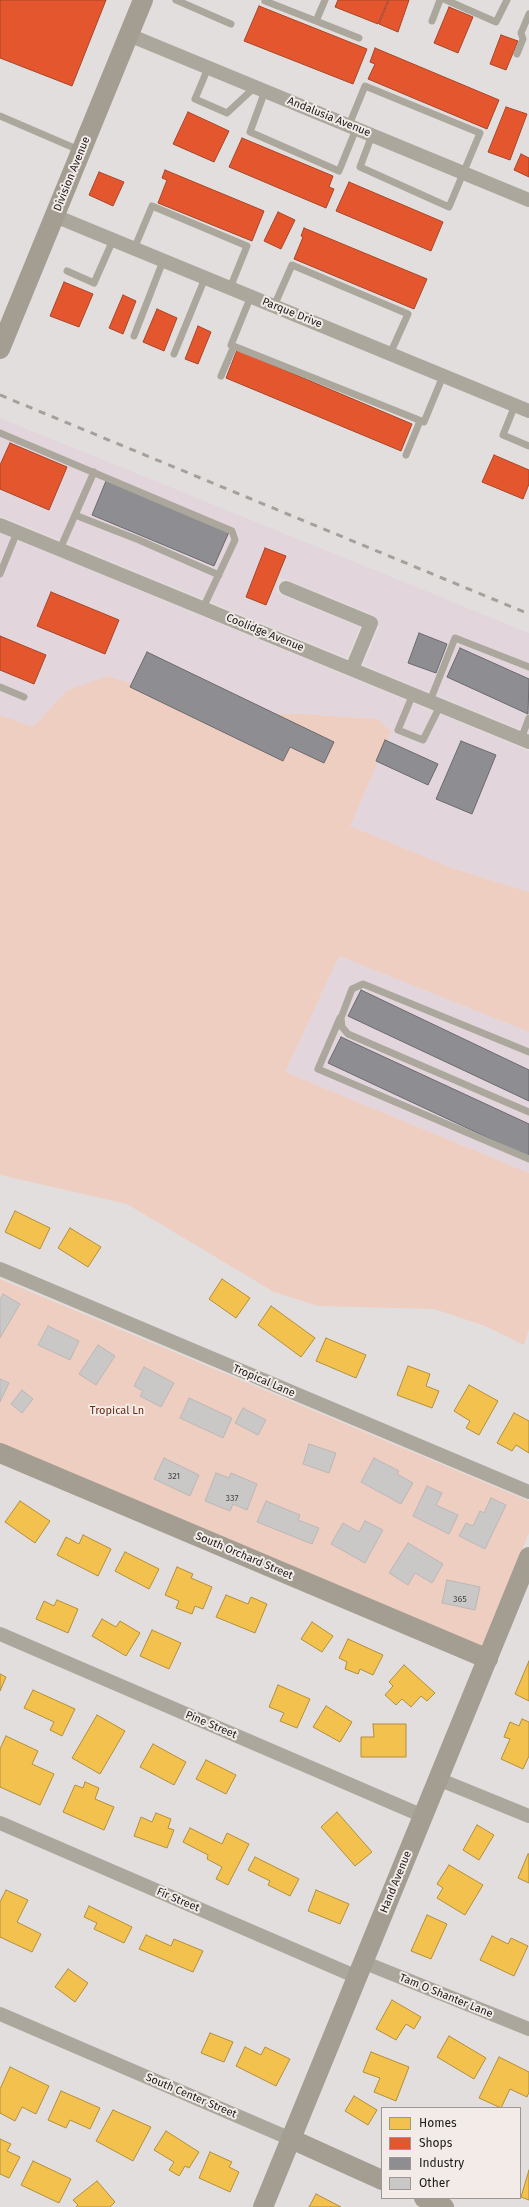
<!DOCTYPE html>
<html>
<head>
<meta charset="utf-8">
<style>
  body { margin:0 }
  #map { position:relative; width:529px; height:2207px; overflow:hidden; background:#e2dedd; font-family:"Fira Sans",sans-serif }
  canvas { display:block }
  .legend { position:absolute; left:381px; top:2107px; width:140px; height:92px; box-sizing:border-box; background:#f2ebe8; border:1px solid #9c9795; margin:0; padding:5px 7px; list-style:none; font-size:12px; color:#1c1a19 }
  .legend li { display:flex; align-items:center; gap:8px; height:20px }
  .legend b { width:20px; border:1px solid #9c9795 }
</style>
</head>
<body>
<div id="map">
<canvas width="529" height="2207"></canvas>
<ul class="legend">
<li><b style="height:11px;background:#f2c14e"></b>Homes</li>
<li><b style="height:11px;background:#e4572e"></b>Shops</li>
<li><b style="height:11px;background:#8d8d92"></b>Industry</li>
<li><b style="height:11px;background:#cac7c7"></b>Other</li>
</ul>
</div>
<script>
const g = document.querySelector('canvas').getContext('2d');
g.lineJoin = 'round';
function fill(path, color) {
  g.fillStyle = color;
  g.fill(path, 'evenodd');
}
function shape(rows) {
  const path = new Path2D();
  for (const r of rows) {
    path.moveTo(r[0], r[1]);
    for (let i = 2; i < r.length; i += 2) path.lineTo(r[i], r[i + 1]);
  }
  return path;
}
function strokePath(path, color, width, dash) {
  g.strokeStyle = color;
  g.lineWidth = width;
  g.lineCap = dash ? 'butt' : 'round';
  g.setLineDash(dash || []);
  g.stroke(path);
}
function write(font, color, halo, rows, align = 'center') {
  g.font = font + ' "Fira Sans",sans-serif';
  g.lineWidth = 4;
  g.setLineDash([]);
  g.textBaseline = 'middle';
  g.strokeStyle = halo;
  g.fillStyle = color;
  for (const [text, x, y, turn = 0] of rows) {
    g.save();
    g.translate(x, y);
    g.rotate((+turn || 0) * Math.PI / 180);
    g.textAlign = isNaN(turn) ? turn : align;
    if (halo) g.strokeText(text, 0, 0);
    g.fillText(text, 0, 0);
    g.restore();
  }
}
fill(shape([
  [0,418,529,633,529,733,363,665,379,628,374,615,280,577,276,593,360,627,347,658,0,516],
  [0,533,529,751,529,892,452,868,349,826,391,731,377,719,303,714,204,713,66,691,33,728,0,715],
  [339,956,529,1032,529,1173,285,1072]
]), '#e3d5dc');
fill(shape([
  [108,676,150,690,204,713,303,714,377,719,391,731,350,826,452,868,529,892,529,1032,339,956,285,1072,529,1173,529,1329,524,1345,485,1326,434,1309,318,1306,274,1292,127,1204,0,1175,0,715,33,727,66,691],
  [0,1279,529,1501,529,1533,482,1647,0,1444]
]), '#efcec2');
const homes = shape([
  [15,1211,50,1228,40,1249,5,1232,15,1211],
  [70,1228,101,1247,88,1267,58,1248,70,1228],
  [222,1279,250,1298,236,1318,209,1299,222,1279],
  [271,1306,315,1338,301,1357,258,1325,271,1306],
  [326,1338,366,1355,356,1378,316,1361,326,1338],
  [408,1366,430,1374,426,1386,439,1391,432,1408,397,1395,408,1366],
  [469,1385,498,1401,479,1435,466,1428,470,1421,454,1411,469,1385],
  [514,1413,529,1421,529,1453,516,1445,512,1451,497,1443,514,1413],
  [20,1501,50,1521,35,1543,5,1522,20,1501],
  [83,1535,111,1549,98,1576,57,1555,66,1537,79,1544,83,1535],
  [125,1552,159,1569,149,1589,115,1571,125,1552],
  [177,1567,193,1574,191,1578,212,1587,203,1609,195,1606,192,1614,176,1608,179,1601,165,1595,177,1567],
  [226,1595,248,1604,251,1597,267,1604,255,1633,216,1617,226,1595],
  [57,1600,78,1609,68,1633,36,1619,44,1601,54,1606,57,1600],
  [102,1619,116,1627,120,1621,140,1633,126,1656,92,1636,102,1619],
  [312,1622,333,1636,322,1652,301,1639,312,1622],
  [152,1630,181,1643,169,1669,140,1656,152,1630],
  [348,1639,383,1655,373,1675,360,1669,358,1674,345,1669,347,1662,339,1658,348,1639],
  [529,1661,529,1701,515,1694,529,1661],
  [404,1665,435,1693,427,1701,421,1696,411,1707,402,1699,396,1705,385,1695,393,1686,389,1682,404,1665],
  [0,1674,6,1677,0,1691,0,1674],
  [278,1685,310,1699,297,1728,280,1721,284,1713,269,1707,278,1685],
  [33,1690,75,1709,62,1736,50,1730,54,1722,24,1708,33,1690],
  [326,1706,352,1722,340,1742,313,1727,326,1706],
  [97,1715,125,1731,100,1774,72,1758,97,1715],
  [522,1719,529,1722,529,1756,523,1769,501,1759,510,1739,504,1737,510,1722,519,1726,522,1719],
  [373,1724,406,1724,406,1757,361,1757,361,1737,374,1737,373,1724],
  [6,1736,38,1751,32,1764,54,1774,40,1805,0,1787,0,1749,6,1736],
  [153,1744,186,1762,174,1785,140,1767,153,1744],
  [206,1760,236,1775,226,1794,196,1779,206,1760],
  [85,1782,99,1788,95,1799,114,1807,104,1830,63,1812,75,1785,83,1788,85,1782],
  [337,1812,372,1852,355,1866,321,1827,337,1812],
  [156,1813,171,1819,168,1828,174,1830,167,1848,134,1836,141,1817,152,1822,156,1813],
  [477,1825,494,1835,479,1860,463,1850,477,1825],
  [190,1828,222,1844,227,1833,249,1844,228,1885,216,1879,222,1867,207,1859,208,1855,183,1842,190,1828],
  [528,1854,529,1854,529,1883,518,1878,528,1854],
  [255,1857,299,1879,290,1896,268,1885,270,1881,248,1870,255,1857],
  [449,1865,483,1885,465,1915,437,1898,443,1888,437,1884,449,1865],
  [6,1890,28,1900,17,1922,41,1934,32,1952,0,1937,0,1902,6,1890],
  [316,1890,349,1904,340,1924,308,1911,316,1890],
  [89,1906,132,1927,124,1943,94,1929,97,1923,84,1917,89,1906],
  [427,1915,447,1924,431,1959,411,1951,427,1915],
  [146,1935,171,1946,174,1939,203,1951,193,1972,139,1949,146,1935],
  [492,1936,508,1944,511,1938,528,1946,514,1976,480,1960,492,1936],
  [68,1969,88,1983,75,2002,55,1987,68,1969],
  [392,2000,421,2017,414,2029,406,2024,396,2040,376,2029,392,2000],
  [210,2033,233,2042,224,2062,201,2053,210,2033],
  [449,2036,486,2058,474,2079,437,2057,449,2036],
  [245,2047,261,2055,265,2047,290,2059,276,2086,236,2066,245,2047],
  [371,2052,409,2067,396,2101,374,2092,380,2078,363,2072,371,2052],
  [499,2057,529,2072,529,2092,527,2097,510,2089,501,2108,479,2098,499,2057],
  [10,2067,49,2086,36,2114,22,2107,15,2121,0,2113,0,2089,10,2067],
  [61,2091,100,2108,90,2129,70,2120,66,2128,48,2120,61,2091],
  [354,2096,377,2110,368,2125,345,2111,354,2096],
  [113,2110,151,2127,133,2161,96,2141,113,2110],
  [166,2131,199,2152,189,2168,185,2166,179,2176,169,2170,174,2162,154,2150,166,2131],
  [0,2139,11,2144,7,2151,20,2157,9,2178,0,2174,0,2139],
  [210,2152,232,2162,229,2167,239,2172,230,2192,199,2178,210,2152],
  [33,2161,71,2179,59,2203,21,2185,33,2161],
  [529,2170,529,2200,521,2197,529,2170],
  [97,2181,115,2202,110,2207,76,2207,78,2205,73,2200,97,2181],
  [316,2194,341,2207,309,2207,316,2194]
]);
fill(homes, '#f2c14e');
strokePath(homes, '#b28f3e', 1);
const shops = shape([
  [0,0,106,0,72,86,0,58,0,0],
  [338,0,388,0,378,24,335,7,338,0],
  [389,0,409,0,398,32,379,24,389,0],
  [259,6,367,49,353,84,244,41,259,6],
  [449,7,473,17,458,53,434,43,449,7],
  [501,35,518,41,506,70,490,64,501,35],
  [375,48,499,100,487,129,368,79,375,64,370,62,375,48],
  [506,107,527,114,510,160,488,152,506,107],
  [188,112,229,131,214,162,173,144,188,112],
  [242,138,333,176,329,187,334,189,326,208,229,167,242,138],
  [521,154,529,158,529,177,514,170,521,154],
  [165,170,264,211,252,241,158,203,167,180,162,178,165,170],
  [99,172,124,182,113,206,89,195,99,172],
  [349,182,443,222,431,251,336,211,349,182],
  [278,212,295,220,281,249,264,241,278,212],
  [304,228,427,279,414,309,294,259,303,237,301,236,304,228],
  [64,282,93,294,79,327,50,316,64,282],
  [123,295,136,301,123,334,109,328,123,295],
  [157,309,177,318,164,351,143,342,157,309],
  [198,326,211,332,198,364,185,359,198,326],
  [237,350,412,424,401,451,226,378,237,350],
  [10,443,67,467,49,510,0,489,0,465,10,443],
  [494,455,529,470,529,484,523,499,482,482,494,455],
  [265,548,286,556,266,605,246,597,265,548],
  [51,592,119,620,105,654,37,626,51,592],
  [0,636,46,655,34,684,0,670,0,636]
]);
fill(shops, '#e4572e');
strokePath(shops, '#a84528', 1);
const industry = shape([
  [106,481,229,532,214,566,92,515,106,481],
  [419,633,447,644,436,673,408,663,419,633],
  [460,648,529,679,528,714,447,677,460,648],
  [147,652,334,742,324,763,290,747,283,761,130,687,147,652],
  [385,740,438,764,428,785,376,761,385,740],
  [461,741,496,755,472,814,436,799,461,741],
  [361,990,529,1070,529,1101,348,1016,361,990],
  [341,1037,529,1124,529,1157,328,1063,341,1037]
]);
fill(industry, '#8d8d92');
strokePath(industry, '#6b6a6e', 1);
const building = shape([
  [3,1294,20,1304,0,1338,0,1300,3,1294],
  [48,1326,79,1341,70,1360,38,1345,48,1326],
  [98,1345,115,1356,96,1385,79,1374,98,1345],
  [144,1367,174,1383,161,1407,140,1396,143,1391,134,1386,144,1367],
  [0,1379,9,1383,0,1402,0,1379],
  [22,1390,33,1399,22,1413,11,1404,22,1390],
  [189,1398,232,1418,223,1438,180,1418,189,1398],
  [243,1408,266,1420,258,1435,235,1423,243,1408],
  [309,1444,336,1453,329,1473,303,1464,309,1444],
  [164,1458,199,1475,190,1496,154,1479,164,1458],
  [374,1458,399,1471,397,1474,413,1483,401,1504,361,1482,374,1458],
  [216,1473,229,1478,231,1473,257,1484,247,1510,233,1504,230,1511,205,1501,216,1473],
  [427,1486,442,1493,436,1505,458,1515,449,1534,413,1516,427,1486],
  [491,1498,506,1505,485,1549,459,1536,466,1523,473,1526,480,1511,484,1513,491,1498],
  [266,1501,300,1515,298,1520,319,1528,312,1544,257,1522,266,1501],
  [365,1521,383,1530,365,1563,331,1544,343,1523,359,1532,365,1521],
  [408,1543,443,1564,432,1583,415,1573,408,1585,389,1573,408,1543],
  [447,1580,480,1587,475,1610,442,1603,447,1580]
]);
fill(building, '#cac7c7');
strokePath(building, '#bbb8b7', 1);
strokePath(shape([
  [176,0,231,24],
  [446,0,496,22,507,0],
  [265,1,316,21,325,0],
  [316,21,359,38],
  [432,21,440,0],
  [517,54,523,39,521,33,529,14],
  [208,68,195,99,227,113,255,87],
  [265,91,250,132,339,171,356,129],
  [0,116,79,150],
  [349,125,365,86,480,133,449,207,360,167,372,135],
  [134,249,152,206,247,246,230,288],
  [67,271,94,283,113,240],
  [251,296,231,345,424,422,443,376],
  [274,306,292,265,408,314,390,354],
  [134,336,163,261],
  [174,354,205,278],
  [221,376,234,346],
  [515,405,503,435,529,446],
  [0,433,232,531,235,540,203,608],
  [406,455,420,421],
  [75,515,139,540,219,575],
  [60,549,94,472],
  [0,574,17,532],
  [0,687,24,697],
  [413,694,398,730,423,740,440,706],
  [430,701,455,638,529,667],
  [521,739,529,718],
  [340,1018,318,1069,529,1159],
  [529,1052,363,984,352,989,341,1018,342,1027,348,1034,529,1112]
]), '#aca79c', 7);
strokePath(shape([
  [129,35,529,200],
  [55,216,529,411],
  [0,525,529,742],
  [286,588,371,623,352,669],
  [0,1269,529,1492],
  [0,1634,423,1816],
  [438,1779,529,1816],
  [0,1823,357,1977],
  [363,1962,529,2029],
  [0,2014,291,2139]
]), '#aca79c', 14);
strokePath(shape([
  [0,349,143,0],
  [0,1453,488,1659],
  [291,2139,382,2180],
  [424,2198,444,2207],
  [263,2207,529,1557]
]), '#a49e92', 20);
strokePath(shape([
  [0,395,529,614]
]), '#a5a099', 3, [7, 7]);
write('9px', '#494746', null, [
  ["321",174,1476],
  ["337",232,1498],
  ["365",460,1599]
]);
write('11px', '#1c1a19', '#f2ebe8', [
  ["Andalusia Avenue",329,117,22],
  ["Division Avenue",72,174,-68],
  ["Parque Drive",292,313,22],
  ["Coolidge Avenue",265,633,22],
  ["Tropical Lane",264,1381,23],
  ["South Orchard Street",244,1556,23],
  ["Pine Street",211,1725,23],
  ["Hand Avenue",396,1882,-68],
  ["Fir Street",178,1900,23],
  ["Tam O Shanter Lane",446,1996,22],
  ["South Center Street",191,2096,23]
]);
write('11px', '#6a2d14', '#f2ebe8', [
  ["Tropical Ln",117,1411]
]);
</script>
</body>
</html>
